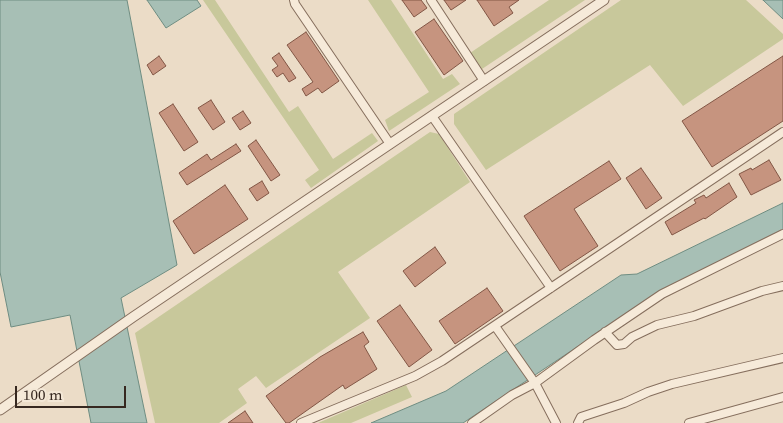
<!DOCTYPE html>
<html>
<head>
<meta charset="utf-8">
<style>
  body { margin:0 }
  #map { position:relative; width:783px; height:423px; overflow:hidden; background:#ebdcc7; font-family:"Source Serif 4",serif }
  canvas { display:block }
  .scale { position:absolute; left:15px; top:386px; width:111px; height:22px; box-sizing:border-box; border:2px solid #362820; border-top:0; padding-left:6px; font-size:15px; line-height:18px; white-space:nowrap; color:#362820; -webkit-text-stroke:4px #f3e7d6; paint-order:stroke }
</style>
</head>
<body>
<div id="map">
<canvas width="783" height="423"></canvas>
<div class="scale">100 m</div>
</div>
<script>
const g = document.querySelector('canvas').getContext('2d');
g.lineJoin = 'round';
function fill(path, color) {
  g.fillStyle = color;
  g.fill(path, 'evenodd');
}
function shape(rows) {
  const path = new Path2D();
  for (const r of rows) {
    path.moveTo(r[0], r[1]);
    for (let i = 2; i < r.length; i += 2) path.lineTo(r[i], r[i + 1]);
  }
  return path;
}
function strokePath(path, color, width, dash) {
  g.strokeStyle = color;
  g.lineWidth = width;
  g.lineCap = dash ? 'butt' : 'round';
  g.setLineDash(dash || []);
  g.stroke(path);
}
fill(shape([
  [203,0,215,0,289,112,298,106,333,159,372,133,378,141,311,188,305,180,319,170],
  [368,0,391,0,443,79,452,74,460,84,389,131,385,120,429,92],
  [549,0,585,0,482,69,470,53],
  [621,0,746,0,783,34,783,39,683,106,650,65,486,170,454,124,454,114],
  [430,132,439,134,470,182,338,272,370,318,266,388,256,376,238,389,247,403,219,423,155,423,135,333],
  [406,385,412,397,351,423,318,423]
]), '#c8c89b');
const water = shape([
  [0,0,127,0,177,265,121,298,147,423,91,423,70,315,11,327,0,272,0,0],
  [147,0,197,0,201,6,166,28,147,0],
  [763,0,783,0,783,19,763,0],
  [783,203,783,230,664,289,463,423,371,423,446,391,621,275,637,274,783,203]
]);
fill(water, '#a7bfb5');
strokePath(water, '#6f8d82', 1);
const building = shape([
  [402,0,421,0,427,8,414,17,402,0],
  [444,0,466,0,451,10,444,0],
  [477,0,519,0,509,7,513,13,494,26,477,0],
  [434,19,463,61,444,75,415,32,434,19],
  [306,32,339,81,322,93,318,88,306,96,302,89,313,82,287,45,306,32],
  [279,53,296,78,289,82,283,73,277,77,272,70,278,66,272,58,279,53],
  [159,56,166,66,153,75,147,65,159,56],
  [783,56,783,121,712,167,682,121,783,56],
  [211,100,225,122,213,130,198,108,211,100],
  [173,104,198,142,184,151,159,113,173,104],
  [243,111,251,123,240,130,232,118,243,111],
  [256,140,280,175,271,181,248,146,256,140],
  [236,144,241,151,187,185,179,173,207,154,211,160,236,144],
  [769,160,781,180,751,195,739,174,751,168,752,170,769,160],
  [609,161,621,179,574,209,598,246,560,271,524,216,609,161],
  [641,168,662,198,646,209,626,178,641,168],
  [262,181,269,193,257,201,249,189,262,181],
  [729,183,737,197,705,219,704,218,672,235,665,222,696,203,694,200,704,195,706,198,729,183],
  [225,185,248,219,194,254,173,221,225,185],
  [435,247,446,263,415,287,403,271,435,247],
  [487,288,503,311,455,344,439,321,487,288],
  [400,305,432,350,409,367,377,321,400,305],
  [363,332,369,342,364,346,377,369,345,389,343,385,289,423,286,423,266,396,320,357,363,332],
  [245,411,253,423,228,423,245,411]
]);
fill(building, '#c6947f');
strokePath(building, '#825645', 1);
const minor = shape([
  [294,0,295,4,390,144],
  [431,0,484,81],
  [432,116,551,288],
  [495,326,535,383,556,423],
  [605,332,617,345,624,344,632,337,657,325,694,316,762,291,783,286],
  [301,423,415,376,442,361,783,132],
  [472,423,512,395,535,383,594,340,662,294,783,234],
  [578,423,581,417,624,403,648,392,672,384,783,358],
  [689,423,783,397]
]);
const tertiary = shape([
  [0,410,133,317,604,0]
]);
strokePath(minor, '#856e5d', 10);
strokePath(tertiary, '#856e5d', 11);
strokePath(minor, '#f6ead9', 8);
strokePath(tertiary, '#f6ead9', 9);
</script>
</body>
</html>
